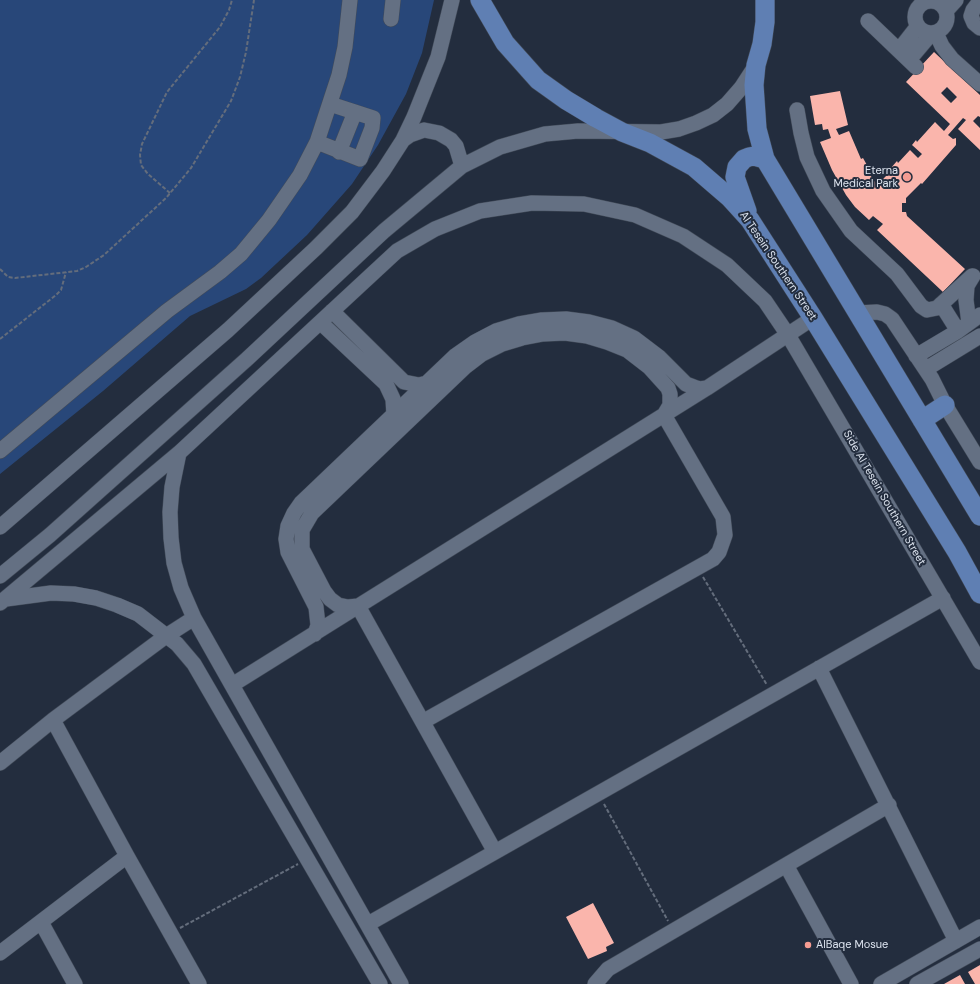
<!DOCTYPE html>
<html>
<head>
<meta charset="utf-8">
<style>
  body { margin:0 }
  canvas { display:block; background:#232d3e }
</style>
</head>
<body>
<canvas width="980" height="984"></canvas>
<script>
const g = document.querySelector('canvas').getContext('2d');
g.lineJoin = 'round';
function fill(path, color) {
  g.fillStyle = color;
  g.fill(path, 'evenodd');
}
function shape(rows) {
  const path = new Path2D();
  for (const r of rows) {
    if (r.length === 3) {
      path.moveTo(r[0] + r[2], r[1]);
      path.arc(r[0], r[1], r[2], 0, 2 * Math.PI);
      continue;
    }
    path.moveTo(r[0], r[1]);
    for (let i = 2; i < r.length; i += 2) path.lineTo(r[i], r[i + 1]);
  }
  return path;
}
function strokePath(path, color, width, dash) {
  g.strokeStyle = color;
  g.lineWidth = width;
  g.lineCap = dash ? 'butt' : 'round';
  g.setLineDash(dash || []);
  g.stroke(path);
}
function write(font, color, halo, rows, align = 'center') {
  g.font = font + ' "DM Sans",sans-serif';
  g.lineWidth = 4;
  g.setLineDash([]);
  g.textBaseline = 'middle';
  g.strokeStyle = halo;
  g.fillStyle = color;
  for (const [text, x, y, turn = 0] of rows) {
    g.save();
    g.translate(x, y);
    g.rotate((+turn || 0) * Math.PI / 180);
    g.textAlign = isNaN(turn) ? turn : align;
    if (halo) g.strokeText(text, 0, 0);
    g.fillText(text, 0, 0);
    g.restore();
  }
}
fill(shape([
  [0,0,434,0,422,53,406,94,378,145,352,184,307,235,261,278,246,289,190,316,103,391,0,474]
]), '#284779');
fill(shape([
  [934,52,980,95,980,117,978,116,973,121,980,128,980,150,958,129,966,120,963,118,948,135,953,139,956,138,956,145,922,184,921,183,906,198,906,203,902,203,902,212,906,212,907,216,965,269,943,292,877,230,883,224,873,216,869,220,855,207,846,195,832,170,820,142,831,138,828,129,823,130,822,124,815,125,810,96,840,91,848,125,836,129,839,135,849,131,861,159,863,158,868,167,866,169,877,185,891,171,890,169,897,161,898,163,910,150,918,158,922,154,912,145,916,140,917,142,935,122,944,131,950,124,906,82],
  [947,87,957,97,951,103,941,93],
  [593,903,614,943,606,947,607,951,588,959,566,917],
  [980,965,980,984,975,984,968,972],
  [960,975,965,984,944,984]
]), '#fab5ac');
const minor = shape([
  [931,17,16],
  [980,1,973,10,971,16,974,23,980,28],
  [946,11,956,0],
  [391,19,393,0],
  [868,21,916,67],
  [936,33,942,46,952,59,980,84],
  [899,50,917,27],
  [909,60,931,34],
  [797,110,801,133,807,157,823,191,851,231,897,274,921,306,927,310,937,308,972,276],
  [403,140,410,135,424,130,439,133,451,140,456,146,462,166],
  [317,142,360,159,372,128,373,118,330,104],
  [339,152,355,112],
  [941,304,958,331],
  [332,311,404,382,419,385,427,383],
  [856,313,877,312,885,314,892,319,932,379,945,405,980,462],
  [321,323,386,384,393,399,394,416],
  [969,323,966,300,967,286,973,276],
  [916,356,958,331,980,315],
  [926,369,980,336],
  [0,451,167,311,220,272,241,254,269,220,300,175,317,142,339,75,345,47,350,0],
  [179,453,172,487,170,512,171,538,174,563,181,588,194,618,401,984],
  [0,527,228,330,316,248,352,212,383,171,403,140,414,117,438,57,452,0],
  [0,576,50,535,247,359,384,231,462,166,500,147,545,134,578,131,661,132,679,129,696,123,713,115,727,104,741,88,756,65],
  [6,599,51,593,74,594,96,598,117,605,138,614,177,644,194,664,380,984],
  [0,603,179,453,397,251,435,229,480,211,532,203,584,204,635,215,683,236,727,265,765,301,788,335,980,662],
  [315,634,318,625,316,607,288,552,286,539,288,526,294,513,301,503,455,356,475,342,496,331,519,324,542,320,566,319,589,322,612,328,634,338,659,357,686,384,699,389,707,388],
  [819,668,956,941],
  [232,685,707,388,813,318],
  [53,720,127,856,199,984],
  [424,721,713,559,719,552,725,535,723,517,664,415,670,405,670,394,668,388,649,367,627,350,607,342,587,336,565,333,543,334,522,338,502,344,482,354,465,367,312,513,302,530,302,549,324,591,330,599,338,605,348,607,358,606,495,852],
  [0,763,53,720,166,636,194,618],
  [786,865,851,984],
  [41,922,75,984],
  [368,924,943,598],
  [0,953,127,856],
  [595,984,608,969,889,805],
  [881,984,980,927],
  [917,984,980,949]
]);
const major = shape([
  [480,0,505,43,538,80,566,100,596,118,622,132,650,143,694,167,730,198,750,220,813,318,957,552,980,594],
  [765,0,765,22,762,44,756,65,754,85,757,129,765,159,980,516],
  [747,211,735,177,737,167,744,159,749,157,754,156,765,159],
  [922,420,945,405]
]);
strokePath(minor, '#424b59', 16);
strokePath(major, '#424b59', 20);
strokePath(shape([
  [170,193,148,174,141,165,140,155,142,144,167,92,220,27,229,10,232,0],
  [0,269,8,277,15,278,77,271,86,267,104,255,166,198,191,168,231,101,240,77,246,52,254,0],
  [0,339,56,295,61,290,66,272],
  [703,577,767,685],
  [604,804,668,921],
  [180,928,298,864]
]), '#646d7c', 2, [4, 2]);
strokePath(minor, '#647083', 15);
strokePath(major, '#5f7fb3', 19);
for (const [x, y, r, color] of [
  [907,177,5,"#f59c92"],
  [808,945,4,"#f59c92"]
]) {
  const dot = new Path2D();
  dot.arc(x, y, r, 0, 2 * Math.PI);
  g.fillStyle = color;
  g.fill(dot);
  strokePath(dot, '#232d3e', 1.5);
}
write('11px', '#dde4ef', '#232d3e', [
  ["Eterna",898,171],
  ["Medical Park",898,184],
  ["AlBaqe Mosue",816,945,"left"]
], 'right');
write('11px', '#dde4ef', '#232d3e', [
  ["Al Tesein Southern Street",778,266,56],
  ["Side Al Tesein Southern Street",884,498,60]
]);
</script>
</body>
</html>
